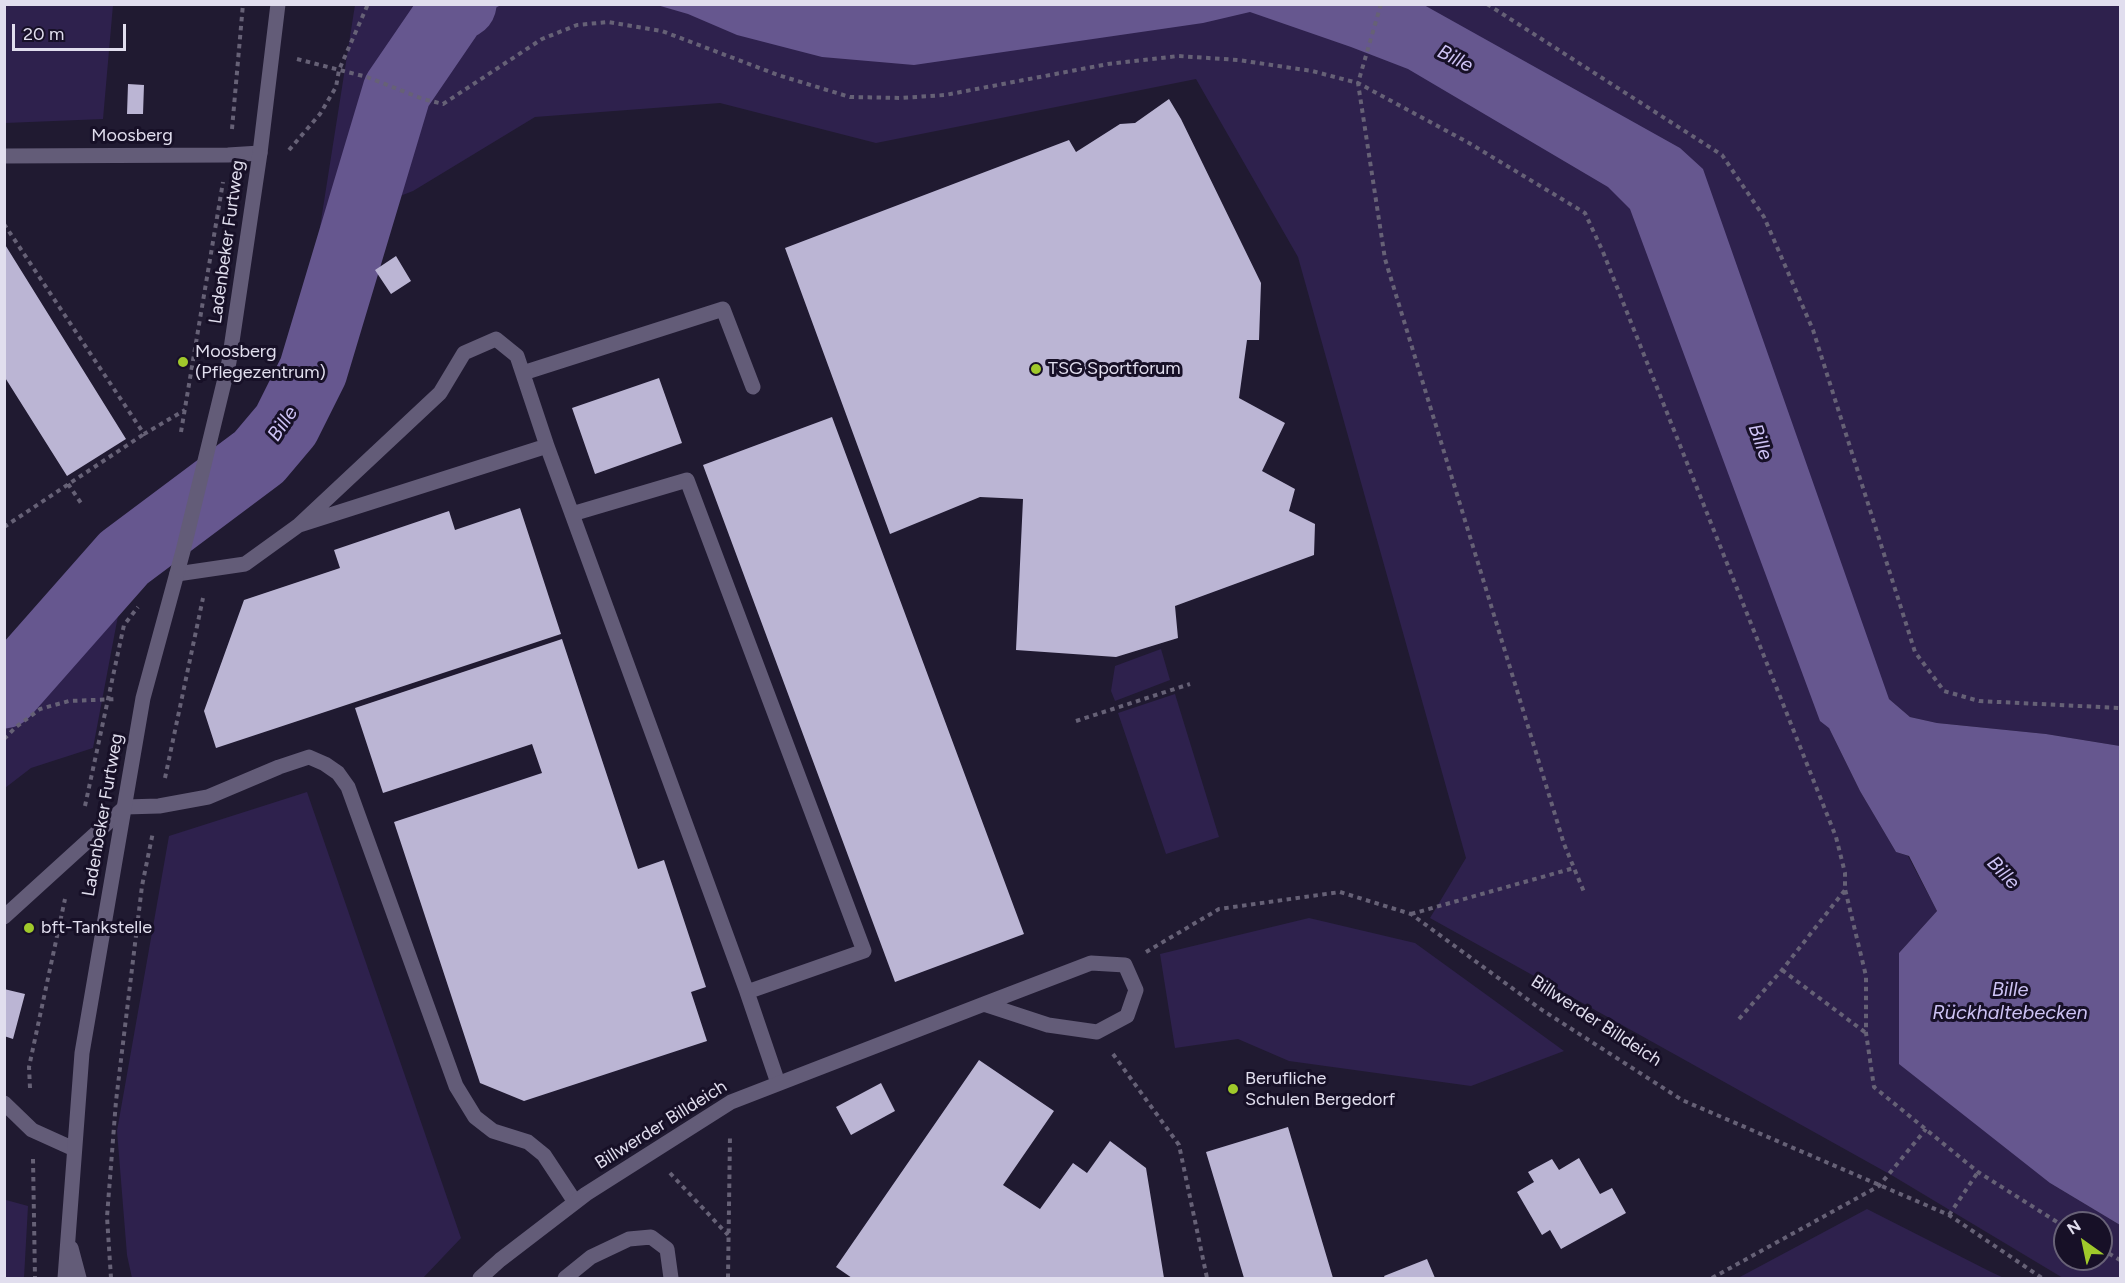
<!DOCTYPE html>
<html>
<head>
<meta charset="utf-8">
<style>
  body { margin:0 }
  #map { position:relative; width:2125px; height:1283px; overflow:hidden; background:#201a31; font-family:Figtree,sans-serif }
  canvas { display:block }
  .frame { position:absolute; inset:0; border:6px solid #e1deee; pointer-events:none }
  .north { position:absolute; left:2053px; top:1211px; width:60px; height:60px; box-sizing:border-box; background:#171027; border:2px solid #686277; border-radius:50%; rotate:327deg; font-size:16px; font-weight:700; line-height:24px; text-align:center; color:#e1deee }
  .north::after { content:''; display:block; margin:auto; width:21px; height:27px; background:#a0c92b; clip-path:polygon(50% 0,100% 100%,50% 72%,0 100%) }
  .scale { position:absolute; left:12px; top:24px; width:114px; height:27px; box-sizing:border-box; border:3px solid #e1deee; border-top:0; padding-left:8px; font-size:18px; line-height:21px; white-space:nowrap; color:#e1deee; -webkit-text-stroke:4px #171027; paint-order:stroke }
</style>
</head>
<body>
<div id="map">
<canvas width="2125" height="1283"></canvas>
<div class="frame"></div>
<div class="north">N</div>
<div class="scale">20 m</div>
</div>
<script>
const g = document.querySelector('canvas').getContext('2d');
g.lineJoin = 'round';
function fill(path, color) {
  g.fillStyle = color;
  g.fill(path, 'evenodd');
}
function shape(rows) {
  const path = new Path2D();
  for (const r of rows) {
    path.moveTo(r[0], r[1]);
    for (let i = 2; i < r.length; i += 2) path.lineTo(r[i], r[i + 1]);
  }
  return path;
}
function strokePath(path, color, width, dash) {
  g.strokeStyle = color;
  g.lineWidth = width;
  g.lineCap = dash ? 'butt' : 'round';
  g.setLineDash(dash || []);
  g.stroke(path);
}
function write(font, color, halo, rows, align = 'center') {
  g.font = font + ' Figtree,sans-serif';
  g.lineWidth = 6;
  g.setLineDash([]);
  g.textBaseline = 'middle';
  g.strokeStyle = halo;
  g.fillStyle = color;
  for (const [text, x, y, turn = 0] of rows) {
    g.save();
    g.translate(x, y);
    g.rotate((+turn || 0) * Math.PI / 180);
    g.textAlign = isNaN(turn) ? turn : align;
    if (halo) g.strokeText(text, 0, 0);
    g.fillText(text, 0, 0);
    g.restore();
  }
}
fill(shape([
  [4,5,113,5,103,119,5,123],
  [355,5,2120,5,2120,746,2046,734,1937,723,1910,717,1889,699,1829,728,1860,791,1896,852,1908,856,1937,911,1899,953,2050,1183,2120,1225,2120,1278,2063,1278,1893,1176,1430,918,1466,858,1298,257,1196,79,876,143,720,103,535,117,413,191,320,227],
  [2065,1223,2101,1223,2101,1259,2065,1259],
  [128,563,93,748,31,768,5,788,5,679],
  [1161,649,1170,680,1115,701,1111,691,1115,666],
  [1175,694,1219,837,1166,854,1118,713],
  [307,792,461,1238,423,1278,132,1278,127,1255,117,1131,169,836],
  [1309,918,1415,943,1564,1051,1471,1086,1289,1061,1238,1039,1175,1048,1160,954],
  [6,1200,28,1206,24,1278,5,1278],
  [1867,1209,1991,1272,2004,1278,1738,1278]
]), '#2e214d');
fill(shape([
  [431,5,501,5,478,17,421,86,392,58,419,16],
  [657,5,1424,5,1680,148,1703,169,1889,699,1910,717,1937,723,2046,734,2120,746,2120,1225,2050,1183,1899,1064,1899,953,1937,911,1909,856,1896,852,1860,791,1829,728,1820,721,1630,209,1608,187,1408,69,1351,47,1250,12,1203,23,914,65,822,57,737,35,688,14]
]), '#66578f');
strokePath(shape([
  [4,694,124,558,259,457,286,425,313,371,397,91,453,9,462,4]
]), '#66578f', 69);
fill(shape([
  [128,84,144,85,143,114,127,114],
  [1169,99,1181,119,1261,283,1259,340,1247,340,1239,398,1285,423,1262,471,1295,489,1289,511,1315,524,1314,555,1175,606,1178,638,1116,657,1016,650,1023,499,980,497,890,534,785,248,1069,140,1076,152,1120,124,1135,123],
  [4,243,126,439,67,476,4,376],
  [396,256,411,281,391,294,375,270],
  [659,378,682,443,595,474,572,408],
  [832,417,1024,934,895,982,703,465],
  [520,508,561,634,216,748,204,711,244,600,340,568,334,550,449,511,455,530],
  [562,639,638,869,664,860,706,987,691,992,707,1041,524,1101,480,1083,394,822,542,773,532,744,383,793,355,708],
  [4,989,25,994,13,1039,4,1036],
  [979,1060,1054,1111,1003,1185,1040,1209,1073,1163,1087,1173,1110,1141,1146,1168,1164,1278,852,1278,836,1267],
  [881,1083,895,1111,851,1135,836,1107],
  [1288,1127,1333,1278,1244,1278,1206,1152],
  [1579,1158,1600,1194,1612,1188,1626,1213,1561,1249,1550,1230,1542,1235,1517,1192,1534,1182,1528,1172,1552,1159,1559,1170],
  [1427,1259,1435,1278,1385,1278,1384,1276]
]), '#bbb5d4');
strokePath(shape([
  [1381,4,1358,83,1385,259,1564,844,1584,892],
  [1487,4,1722,155,1764,217,1813,330,1915,652,1944,691,1979,701,2120,708],
  [297,59,367,77,423,99,443,104,542,39,577,25,608,22,662,31,778,75,850,97,901,98,945,95,1108,64,1178,56,1238,60,1312,71,1358,83,1469,143,1585,213,1603,252,1836,837,1845,873,1845,889,1866,976,1866,1033,1874,1087,1978,1172,2065,1227],
  [232,129,243,4],
  [289,150,320,114,336,87,339,70,368,4],
  [4,224,144,434,185,410],
  [181,432,223,182],
  [68,484,81,503],
  [4,527,144,434],
  [1076,721,1190,684],
  [4,739,16,727,40,709,69,701,117,699],
  [165,778,203,598],
  [85,806,124,625,138,607],
  [1411,914,1574,868],
  [1146,952,1219,909,1340,892,1411,914,1542,1010,1682,1100,1949,1215,2042,1278],
  [1782,970,1866,1033],
  [1739,1019,1782,970,1845,890],
  [1113,1054,1179,1145,1207,1278],
  [30,1088,29,1067,65,899],
  [33,1159,35,1278],
  [670,1173,728,1235],
  [1949,1215,1978,1172],
  [2101,1249,2120,1260],
  [111,1278,107,1217,116,1101,142,886,153,832],
  [728,1278,730,1135],
  [1712,1278,1879,1186,1926,1129]
]), '#666176', 4, [4.5, 4.5]);
strokePath(shape([
  [523,373,723,309,753,387],
  [547,446,572,514,747,992,864,951,687,480,572,514],
  [177,574,245,564,299,525,547,446,517,356,496,339,464,353,440,393,299,525],
  [4,917,125,807,159,806,208,797,279,767,309,757,325,764,338,773,348,787,456,1086,475,1117,493,1131,528,1142,544,1155,575,1202],
  [747,992,778,1083],
  [4,1103,32,1130,74,1149],
  [565,1278,591,1257,629,1239,651,1237,667,1249,671,1278]
]), '#635c78', 15);
strokePath(shape([
  [4,156,228,155,260,153],
  [480,1278,500,1260,586,1194,731,1102,984,1004,1091,963,1125,965,1136,990,1127,1016,1097,1032,1048,1025,984,1004]
]), '#635c78', 15);
strokePath(shape([
  [71,1248,79,1278],
  [65,1278,82,1053,143,698,183,551,229,362,260,153,278,4]
]), '#635c78', 15);
for (const [x, y, r, color] of [
  [183,362,6,"#a0c92b"],
  [1036,369,6,"#a0c92b"],
  [29,928,6,"#a0c92b"],
  [1233,1089,6,"#a0c92b"]
]) {
  const dot = new Path2D();
  dot.arc(x, y, r, 0, 2 * Math.PI);
  g.fillStyle = color;
  g.fill(dot);
  strokePath(dot, '#171027', 2);
}
write('18px', '#e1deee', '#171027', [
  ["Moosberg",132,136],
  ["Ladenbeker Furtweg",227,242,-82],
  ["Ladenbeker Furtweg",103,815,-80],
  ["Billwerder Billdeich",1596,1021,33],
  ["Billwerder Billdeich",661,1125,-32]
]);
write('18px', '#e1deee', '#171027', [
  ["Moosberg",195,352],
  ["(Pflegezentrum)",195,373],
  ["TSG Sportforum",1048,369],
  ["bft-Tankstelle",41,928],
  ["Berufliche",1245,1079],
  ["Schulen Bergedorf",1245,1100]
], 'left');
write('italic 20px', '#cec3f5', '#171027', [
  ["Bille",1455,59,27],
  ["Bille",283,424,-56],
  ["Bille",1760,442,70],
  ["Bille",2003,873,46],
  ["Bille",2010,990],
  ["Rückhaltebecken",2010,1013]
]);
</script>
</body>
</html>
